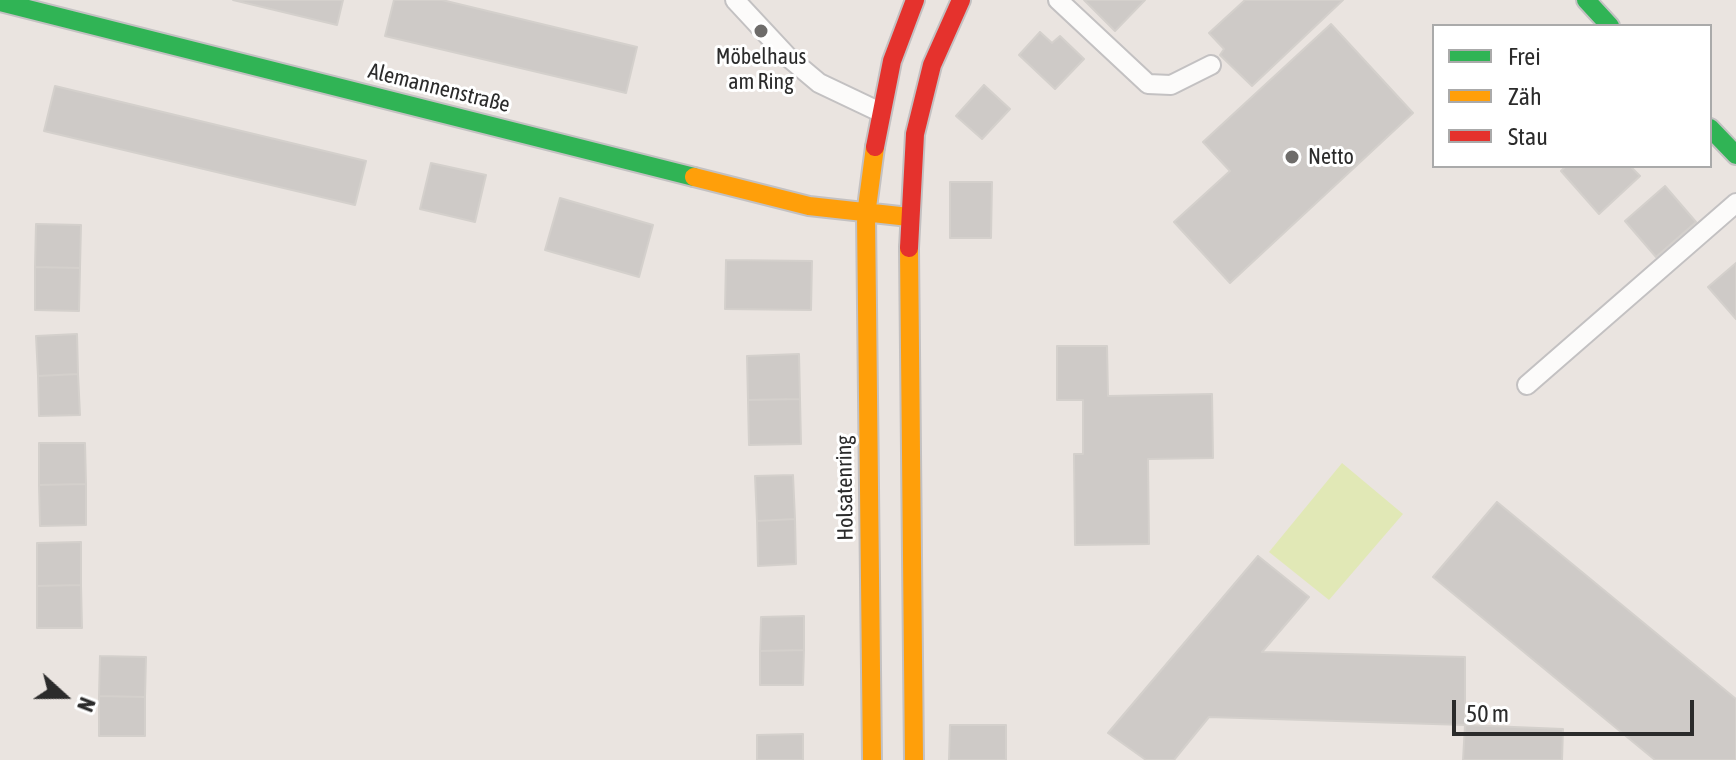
<!DOCTYPE html>
<html>
<head>
<meta charset="utf-8">
<style>
  body { margin:0 }
  #map { position:relative; width:1736px; height:760px; overflow:hidden; background:#eae4e0; font-family:"Asap Condensed",sans-serif }
  canvas { display:block }
  .legend { position:absolute; left:1432px; top:24px; width:280px; height:144px; box-sizing:border-box; background:#fff; border:2px solid #aaa; margin:0; padding:10px 14px; list-style:none; font-size:24px; color:#2b2b2b }
  .legend li { display:flex; align-items:center; gap:16px; height:40px }
  .legend b { width:40px; border:2px solid #aaa }
  .north { position:absolute; left:24px; top:656px; width:80px; height:80px; -webkit-text-stroke:6px #fff; paint-order:stroke; rotate:111deg; font-size:22px; font-weight:700; line-height:32px; text-align:center; color:#2b2b2b }
  .north::after { content:''; display:block; margin:auto; width:28px; height:36px; background:#2b2b2b; clip-path:polygon(50% 0,100% 100%,50% 72%,0 100%) }
  .scale { position:absolute; left:1452px; top:700px; width:242px; height:36px; box-sizing:border-box; border:4px solid #2b2b2b; border-top:0; padding-left:10px; font-size:24px; line-height:28px; white-space:nowrap; color:#2b2b2b; -webkit-text-stroke:6px #fff; paint-order:stroke }
</style>
</head>
<body>
<div id="map">
<canvas width="1736" height="760"></canvas>
<ul class="legend">
<li><b style="height:10px;background:#30b455"></b>Frei</li>
<li><b style="height:10px;background:#ff9f0a"></b>Zäh</li>
<li><b style="height:10px;background:#e5322d"></b>Stau</li>
</ul>
<div class="north">N</div>
<div class="scale">50 m</div>
</div>
<script>
const g = document.querySelector('canvas').getContext('2d');
g.lineJoin = 'round';
function fill(path, color) {
  g.fillStyle = color;
  g.fill(path, 'evenodd');
}
function shape(rows) {
  const path = new Path2D();
  for (const r of rows) {
    path.moveTo(r[0], r[1]);
    for (let i = 2; i < r.length; i += 2) path.lineTo(r[i], r[i + 1]);
  }
  return path;
}
function strokePath(path, color, width, dash) {
  g.strokeStyle = color;
  g.lineWidth = width;
  g.lineCap = dash ? 'butt' : 'round';
  g.setLineDash(dash || []);
  g.stroke(path);
}
function write(font, color, halo, rows, align = 'center') {
  g.font = font + ' "Asap Condensed",sans-serif';
  g.lineWidth = 6;
  g.setLineDash([]);
  g.textBaseline = 'middle';
  g.strokeStyle = halo;
  g.fillStyle = color;
  for (const [text, x, y, turn = 0] of rows) {
    g.save();
    g.translate(x, y);
    g.rotate((+turn || 0) * Math.PI / 180);
    g.textAlign = isNaN(turn) ? turn : align;
    if (halo) g.strokeText(text, 0, 0);
    g.fillText(text, 0, 0);
    g.restore();
  }
}
fill(shape([
  [1342,463,1403,514,1329,600,1269,552]
]), '#e1e8b6');
const building = shape([
  [233,0,343,0,337,25,233,0],
  [394,0,442,0,637,47,626,93,385,36,394,0],
  [1084,0,1145,0,1115,31,1084,0],
  [1245,0,1343,0,1252,86,1220,55,1224,49,1209,33,1245,0],
  [1331,24,1413,113,1230,283,1174,222,1230,171,1203,142,1331,24],
  [1040,32,1052,43,1060,36,1084,59,1055,89,1019,55,1040,32],
  [984,85,1010,109,982,139,956,116,984,85],
  [55,86,366,161,355,205,44,131,55,86],
  [431,163,486,175,475,222,420,209,431,163],
  [1566,166,1630,166,1640,176,1599,214,1561,171,1566,166],
  [950,182,992,182,991,238,950,238,950,182],
  [1665,186,1696,222,1656,257,1625,221,1665,186],
  [560,198,653,225,639,277,545,250,560,198],
  [36,224,81,225,80,268,35,267,36,224],
  [726,260,812,261,811,310,725,309,726,260],
  [1736,263,1736,319,1708,287,1736,263],
  [35,267,80,268,79,311,35,310,35,267],
  [77,334,78,374,38,376,36,336,77,334],
  [1057,346,1107,346,1108,396,1212,394,1213,458,1148,459,1149,544,1075,545,1074,454,1083,454,1083,400,1057,400,1057,346],
  [799,354,800,399,748,400,747,356,799,354],
  [78,374,80,415,39,416,38,376,78,374],
  [800,399,801,444,749,445,748,400,800,399],
  [39,443,85,443,86,484,39,485,39,443],
  [793,475,795,519,757,521,755,476,793,475],
  [86,484,86,525,40,526,39,485,86,484],
  [1497,502,1736,699,1736,760,1655,760,1433,577,1497,502],
  [795,519,796,564,758,566,757,521,795,519],
  [81,542,81,585,37,586,37,543,81,542],
  [1258,556,1309,597,1262,652,1465,657,1465,725,1209,717,1174,760,1146,760,1108,733,1258,556],
  [81,585,82,628,37,628,37,586,81,585],
  [804,616,804,650,760,651,761,617,804,616],
  [804,650,803,685,760,685,760,651,804,650],
  [100,656,146,657,145,697,99,696,100,656],
  [99,696,145,697,145,736,99,736,99,696],
  [950,725,1006,725,1006,760,949,760,950,725],
  [1465,725,1563,729,1562,760,1463,760,1465,725],
  [803,734,803,760,757,760,757,735,803,734]
]);
fill(building, '#cecac7');
strokePath(building, '#d4d0cc', 2);
const lane = shape([
  [735,0,788,57,819,83,880,112],
  [1058,0,1148,84,1171,85,1211,65],
  [1527,385,1736,203]
]);
const fast = shape([
  [1586,0,1610,26],
  [0,2,694,177],
  [1710,128,1736,155]
]);
const slow = shape([
  [694,177,809,206,909,217],
  [909,248,914,760],
  [872,760,866,215,875,147]
]);
const jam = shape([
  [875,147,892,61,915,0],
  [909,248,915,134,932,65,961,0]
]);
strokePath(lane, '#c3c1c2', 22);
strokePath(fast, '#c3c1c2', 22);
strokePath(slow, '#c3c1c2', 22);
strokePath(jam, '#c3c1c2', 22);
strokePath(lane, '#fcfbfa', 18);
strokePath(fast, '#30b455', 18);
strokePath(slow, '#ff9f0a', 18);
strokePath(jam, '#e5322d', 18);
for (const [x, y, r, color] of [
  [761,31,8,"#6e6c6a"],
  [1292,157,8,"#6e6c6a"]
]) {
  const dot = new Path2D();
  dot.arc(x, y, r, 0, 2 * Math.PI);
  g.fillStyle = color;
  g.fill(dot);
  strokePath(dot, '#fff', 3);
}
write('22px', '#2b2b2b', '#fff', [
  ["Möbelhaus",761,57],
  ["am Ring",761,82],
  ["Netto",1308,157,"left"]
]);
write('22px', '#2b2b2b', '#fff', [
  ["Alemannenstraße",439,88,14],
  ["Holsatenring",845,488,-91]
]);
</script>
</body>
</html>
